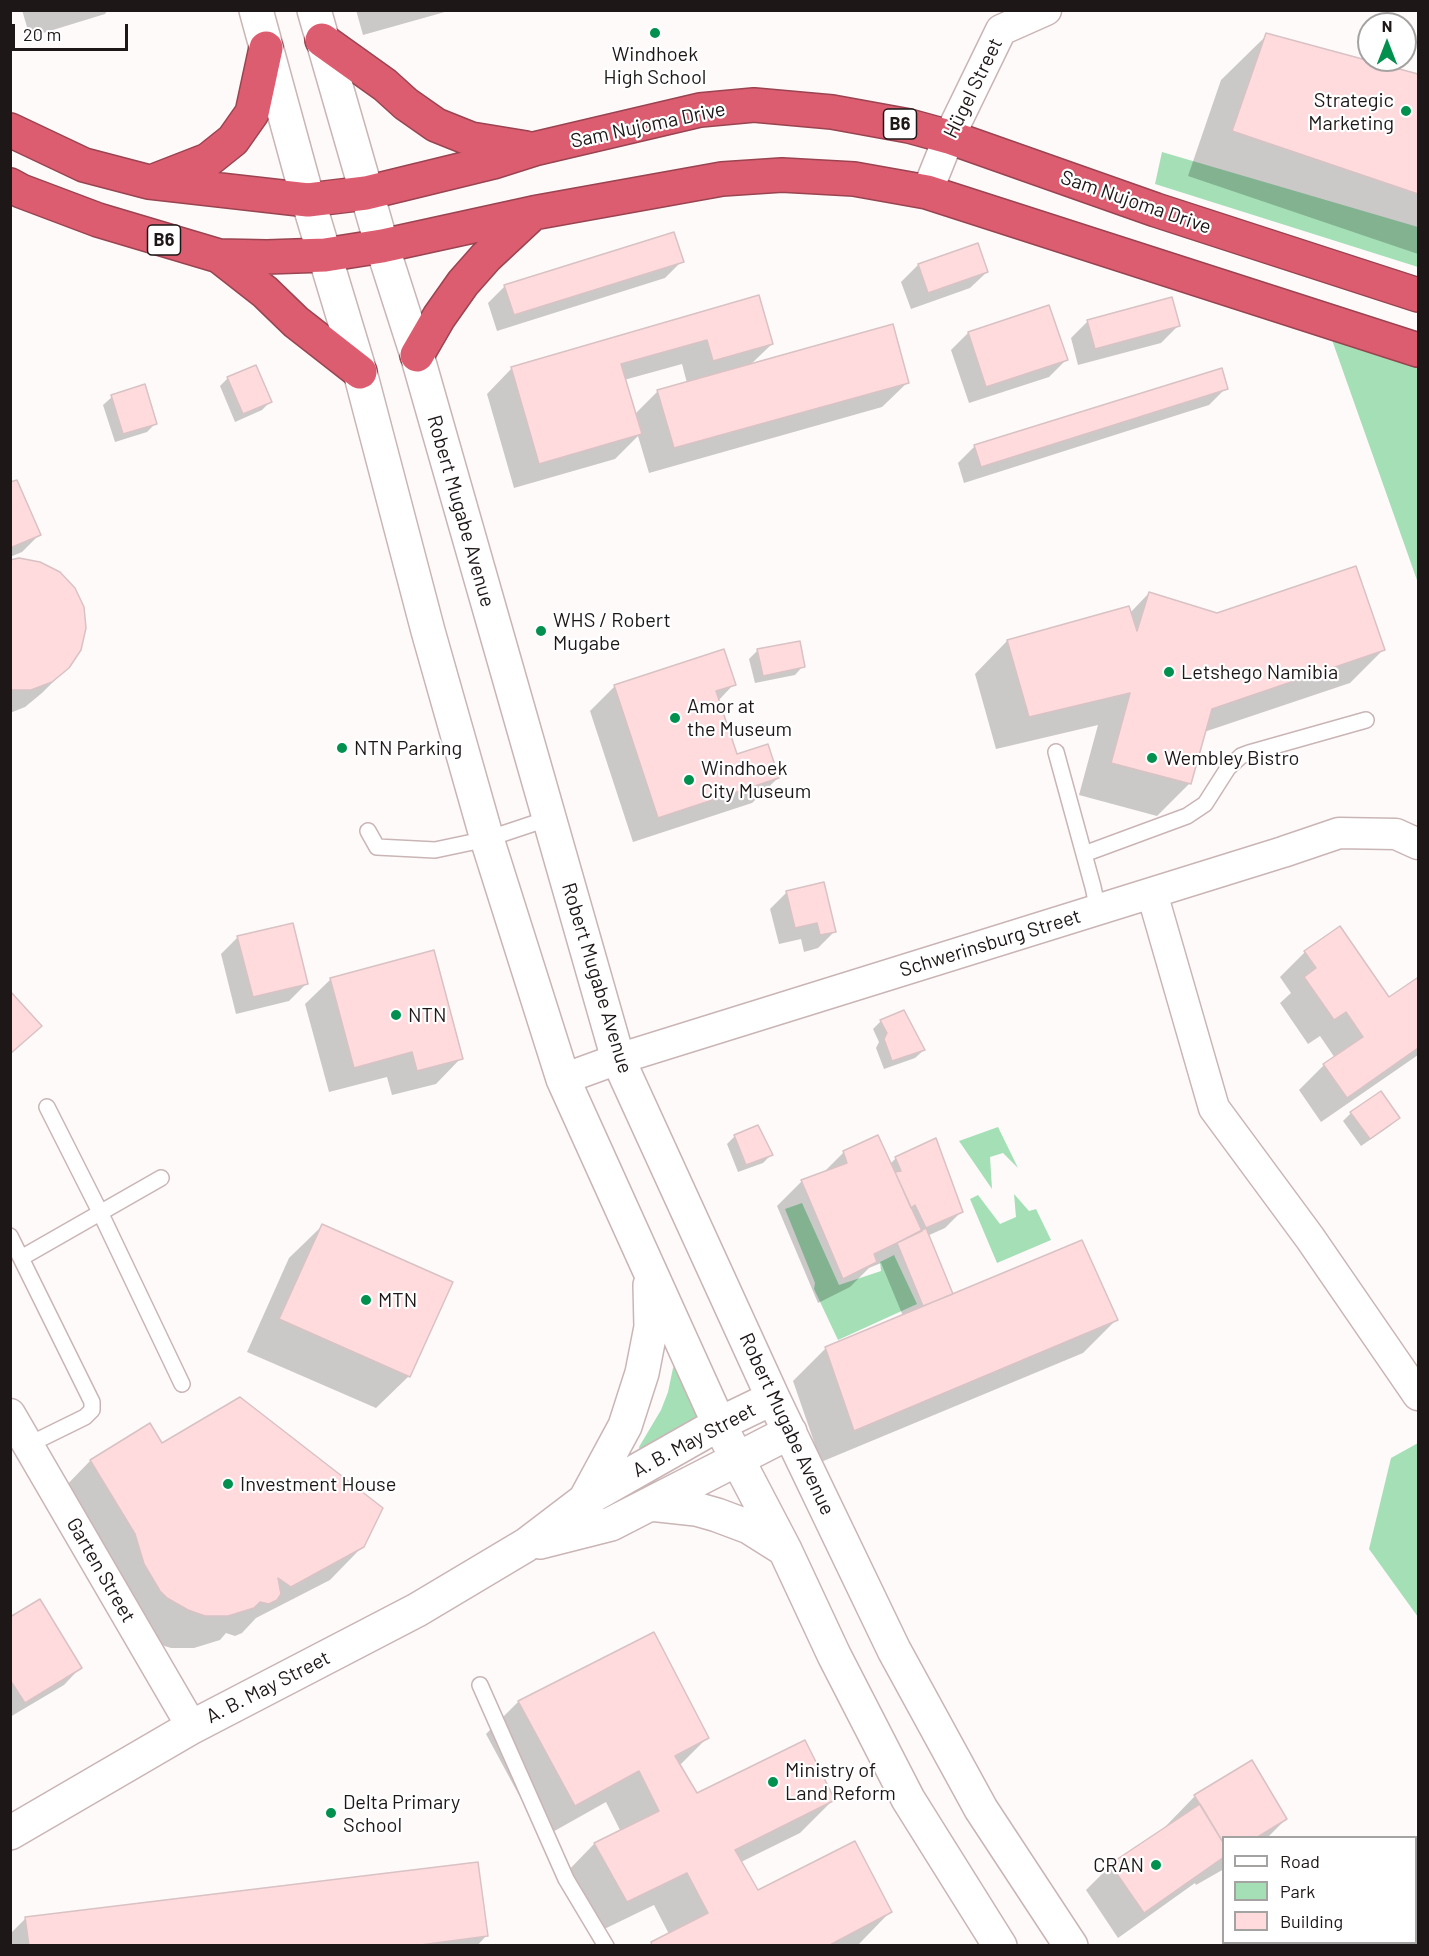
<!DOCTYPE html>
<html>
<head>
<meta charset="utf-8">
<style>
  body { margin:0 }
  #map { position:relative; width:1429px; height:1956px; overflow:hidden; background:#fefafa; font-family:Barlow,sans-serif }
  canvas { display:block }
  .frame { position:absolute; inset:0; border:12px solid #1e1717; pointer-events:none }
  .legend { position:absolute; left:1222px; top:1836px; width:195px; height:108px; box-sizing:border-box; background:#fff; border:2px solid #a5a2a2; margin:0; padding:8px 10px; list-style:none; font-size:18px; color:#1e1717 }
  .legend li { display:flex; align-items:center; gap:12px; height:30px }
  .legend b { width:30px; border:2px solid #a5a2a2 }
  .north { position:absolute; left:1357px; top:12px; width:60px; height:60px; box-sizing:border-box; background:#fff; border:2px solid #a5a2a2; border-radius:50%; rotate:0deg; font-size:16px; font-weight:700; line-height:24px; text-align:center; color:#1e1717 }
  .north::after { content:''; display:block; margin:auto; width:21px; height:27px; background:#02904f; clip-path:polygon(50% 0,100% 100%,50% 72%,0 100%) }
  .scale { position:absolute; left:12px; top:24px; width:116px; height:27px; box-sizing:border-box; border:3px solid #1e1717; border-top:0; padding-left:8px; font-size:18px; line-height:21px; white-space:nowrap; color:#1e1717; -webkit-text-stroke:4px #fff; paint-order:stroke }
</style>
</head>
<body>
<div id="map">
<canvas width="1429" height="1956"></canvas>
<div class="frame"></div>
<ul class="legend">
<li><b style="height:8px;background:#fff"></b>Road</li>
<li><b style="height:16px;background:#a4dfb6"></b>Park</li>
<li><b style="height:16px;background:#ffdbdd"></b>Building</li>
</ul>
<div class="north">N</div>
<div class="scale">20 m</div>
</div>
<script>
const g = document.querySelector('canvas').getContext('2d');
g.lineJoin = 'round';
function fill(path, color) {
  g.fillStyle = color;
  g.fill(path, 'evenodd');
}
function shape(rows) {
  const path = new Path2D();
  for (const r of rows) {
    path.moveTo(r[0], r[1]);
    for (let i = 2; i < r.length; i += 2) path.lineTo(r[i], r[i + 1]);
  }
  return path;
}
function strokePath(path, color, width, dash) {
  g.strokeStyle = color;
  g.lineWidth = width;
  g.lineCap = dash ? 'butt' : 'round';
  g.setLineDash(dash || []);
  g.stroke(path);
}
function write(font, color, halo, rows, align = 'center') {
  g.font = font + ' Barlow,sans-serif';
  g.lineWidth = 4.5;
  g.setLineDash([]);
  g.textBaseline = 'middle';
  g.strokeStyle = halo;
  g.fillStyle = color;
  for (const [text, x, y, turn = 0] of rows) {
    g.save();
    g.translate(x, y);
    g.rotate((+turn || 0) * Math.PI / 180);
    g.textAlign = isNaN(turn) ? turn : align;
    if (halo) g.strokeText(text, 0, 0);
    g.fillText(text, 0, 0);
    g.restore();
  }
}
fill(shape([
  [1162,152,1418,227,1418,267,1155,184],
  [1332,340,1418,368,1418,583],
  [998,1127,1018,1168,1003,1153,990,1157,992,1189,959,1141],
  [1014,1194,1029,1211,1036,1209,1051,1240,997,1263,970,1199,978,1195,1000,1224,1016,1217],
  [802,1203,839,1285,881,1271,880,1262,894,1255,917,1304,838,1340,814,1289,815,1283,785,1209],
  [678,1361,713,1425,643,1460,639,1447,661,1410,668,1392,673,1368],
  [1418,1443,1418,1617,1369,1549,1391,1458]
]), '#a4dfb6');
fill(shape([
  [22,10,108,10,105,14,30,37],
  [356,10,452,10,363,35],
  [1267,35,1418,75,1418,254,1188,176,1221,80],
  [682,261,665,278,497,331,488,303,505,286],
  [918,265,987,272,970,288,911,309,901,282],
  [758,297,772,344,750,365,908,382,882,407,649,473,638,436,615,459,514,488,487,394,512,368],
  [682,364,687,383,658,391,634,415,624,380],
  [1048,306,1066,360,1049,377,969,403,951,350,968,333],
  [1088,321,1178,326,1161,343,1078,365,1071,338],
  [228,378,270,402,262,410,235,422,220,386],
  [1226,388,1209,405,964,483,958,463,975,446],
  [112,397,155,424,147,432,115,442,103,405],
  [10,484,39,535,22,552,10,557],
  [10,561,68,667,42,693,25,707,10,713],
  [1149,593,1217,614,1383,650,1350,683,1204,732,1190,783,1157,816,1079,795,1098,725,996,749,975,674,1007,641,1130,613],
  [758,650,803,666,795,675,755,683,749,659],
  [734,684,718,701,736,756,778,778,752,803,633,842,590,711,615,686],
  [787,892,835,931,818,948,804,952,801,939,779,944,770,909],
  [238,937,306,984,289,1001,236,1014,221,954],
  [1305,952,1389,999,1417,980,1418,983,1418,1055,1321,1122,1299,1090,1324,1065,1335,1058,1320,1036,1308,1044,1280,1003,1291,993,1280,977],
  [331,979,461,1058,436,1084,392,1095,387,1077,329,1092,305,1004],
  [881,1021,924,1050,915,1058,884,1069,876,1048,879,1042,873,1029],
  [1351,1113,1398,1118,1390,1126,1361,1146,1343,1121],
  [735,1136,771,1155,763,1163,738,1172,727,1144],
  [844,1152,890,1164,896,1158,962,1211,945,1228,927,1236,952,1296,1116,1320,1083,1353,821,1462,793,1381,826,1348,903,1316,881,1263,869,1268,850,1287,818,1303,777,1206,802,1181,823,1173],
  [322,1226,409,1376,376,1408,247,1352,289,1258],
  [150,1425,161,1445,363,1546,330,1580,256,1618,242,1633,235,1636,226,1633,220,1640,194,1648,171,1648,155,1643,58,1494,90,1461],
  [10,1619,80,1668,64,1685,10,1717],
  [653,1634,707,1738,679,1766,697,1795,833,1800,800,1833,741,1862,757,1892,890,1912,858,1945,649,1946,669,1934,654,1905,594,1934,562,1877,594,1844,621,1832,606,1802,542,1838,486,1734,518,1702],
  [1195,1796,1286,1819,1267,1838,1224,1838,1224,1869,1196,1885,1195,1883,1118,1938,1086,1890,1111,1865,1163,1829],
  [26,1918,486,1936,477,1946,10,1946,10,1934]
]), '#0003');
const building = shape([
  [1266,33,1418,74,1418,194,1232,131,1266,33],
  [674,232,684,262,514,315,504,285,674,232],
  [978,243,988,272,928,293,918,264,978,243],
  [759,295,773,344,713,361,707,340,621,364,642,434,539,464,511,367,759,295],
  [1172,297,1180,326,1095,349,1087,320,1172,297],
  [1049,305,1068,360,986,387,968,332,1049,305],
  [893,324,909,383,674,448,657,390,893,324],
  [256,365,272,402,243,414,227,377,256,365],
  [1222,368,1228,389,981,467,974,445,1222,368],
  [145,384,157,424,123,434,111,395,145,384],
  [17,480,41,535,10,548,10,482,17,480],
  [19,558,40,562,60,572,75,588,84,607,86,628,81,650,69,668,52,682,31,690,10,690,10,560,19,558],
  [1356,566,1385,650,1212,709,1191,784,1111,763,1130,693,1029,717,1007,640,1129,606,1137,631,1149,592,1217,613,1356,566],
  [800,641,805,667,763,676,757,649,800,641],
  [724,649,736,685,716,691,737,754,768,744,779,778,658,818,614,685,724,649],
  [824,882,836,932,820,935,817,923,795,928,786,891,824,882],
  [293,923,308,984,253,997,237,936,293,923],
  [1340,926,1389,997,1417,978,1418,980,1418,1048,1347,1098,1323,1064,1363,1037,1346,1012,1334,1020,1304,977,1316,968,1304,951,1340,926],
  [434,950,463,1059,417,1071,412,1052,354,1068,330,978,434,950],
  [10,991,42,1026,10,1054,10,991],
  [904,1010,925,1050,892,1061,884,1039,887,1033,880,1020,904,1010],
  [1381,1091,1400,1118,1370,1139,1350,1112,1381,1091],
  [758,1125,773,1155,746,1165,734,1135,758,1125],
  [878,1135,922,1231,874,1254,877,1262,843,1279,801,1180,847,1163,843,1151,878,1135],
  [936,1138,963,1212,926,1228,915,1205,911,1208,895,1172,901,1171,895,1157,936,1138],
  [322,1224,453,1282,410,1377,279,1319,322,1224],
  [926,1228,953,1294,923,1306,897,1243,926,1228],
  [1082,1240,1118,1320,854,1431,825,1347,1082,1240],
  [240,1397,383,1508,364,1547,291,1587,278,1578,281,1594,277,1600,269,1604,260,1602,254,1608,228,1616,205,1616,188,1610,167,1598,160,1591,144,1564,135,1534,90,1460,150,1423,162,1443,240,1397],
  [40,1599,82,1668,25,1703,10,1680,10,1617,40,1599],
  [654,1632,709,1738,675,1756,697,1793,805,1740,835,1800,735,1850,758,1890,855,1841,892,1912,828,1946,652,1946,651,1942,708,1913,687,1873,627,1902,594,1843,659,1811,639,1771,575,1806,518,1701,654,1632],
  [1252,1760,1287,1819,1256,1838,1224,1838,1224,1844,1194,1795,1252,1760],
  [1200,1804,1224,1844,1224,1857,1144,1913,1110,1864,1200,1804],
  [478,1862,488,1936,413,1946,29,1946,25,1917,478,1862],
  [1244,1942,1339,1942,1341,1945,1346,1942,1367,1942,1369,1946,1239,1946,1244,1942]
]);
fill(building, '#ffdbdd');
strokePath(building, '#d8c2c4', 1.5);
const lane = shape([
  [1056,752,1093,887,1098,910],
  [368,831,377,847,435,850,487,839,550,818],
  [1084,854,1187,816,1205,804,1228,768,1241,756,1249,753,1366,720],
  [47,1107,100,1212,182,1384],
  [10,1236,92,1402,92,1410,85,1417,28,1445],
  [21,1258,161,1178],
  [480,1685,566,1879,606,1946]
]);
const street = shape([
  [927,192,949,137,1001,30,1046,10],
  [1152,893,1214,1108,1310,1238,1418,1395],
  [563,1079,618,1059,1283,852,1339,833,1396,834,1418,844],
  [10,1414,192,1727]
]);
const secondary = shape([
  [256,10,308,200,360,372,428,631,487,839,563,1079,719,1424,785,1550,834,1655,908,1799,1000,1946],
  [314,10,382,246,417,355,618,1059,773,1398,894,1650,981,1809,1071,1946],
  [585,1500,625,1426,642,1373,651,1327,650,1285],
  [650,1504,696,1509,717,1515,749,1527,784,1549],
  [540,1542,611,1524,790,1432],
  [10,1833,192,1727,417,1610,526,1545,585,1500,719,1424,773,1398]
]);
const highway = shape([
  [322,40,385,85,406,104,436,125,471,139,526,148],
  [10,130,84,165,149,182,308,200,366,193,493,162,534,149,700,110,754,105,832,112,909,126,949,137,1156,210,1418,295],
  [154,181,208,160,233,140,252,113,266,48],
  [10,185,21,191,98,220,219,256,267,257,325,255,382,246,533,213,722,179,782,175,854,179,927,192,1418,350],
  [219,256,265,292,296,322,360,372],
  [417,355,439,317,463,283,486,257,532,214]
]);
strokePath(lane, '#cab5b6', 18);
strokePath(street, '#cab5b6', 33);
strokePath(secondary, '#cab5b6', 36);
strokePath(highway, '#9a4451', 36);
strokePath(lane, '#fff', 15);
strokePath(street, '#fff', 30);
strokePath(secondary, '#fff', 33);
strokePath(highway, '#dd5d70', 33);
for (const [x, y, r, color] of [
  [655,33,6,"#02904f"],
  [1406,111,6,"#02904f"],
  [541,631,6,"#02904f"],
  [1169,672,6,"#02904f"],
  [675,718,6,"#02904f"],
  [342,748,6,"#02904f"],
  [1152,758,6,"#02904f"],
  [689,780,6,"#02904f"],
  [396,1015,6,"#02904f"],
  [366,1300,6,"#02904f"],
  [228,1484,6,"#02904f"],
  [773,1782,6,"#02904f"],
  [331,1813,6,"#02904f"],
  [1156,1865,6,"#02904f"]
]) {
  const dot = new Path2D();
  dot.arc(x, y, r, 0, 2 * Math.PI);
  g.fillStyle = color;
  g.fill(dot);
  strokePath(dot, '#fff', 2);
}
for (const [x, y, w] of [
  [900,124,33],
  [164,240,33]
]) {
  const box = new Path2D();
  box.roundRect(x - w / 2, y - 15, w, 30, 4.5);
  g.fillStyle = '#fff';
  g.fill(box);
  strokePath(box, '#1e1717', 1.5);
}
write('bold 18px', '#1e1717', null, [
  ["B6",900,124],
  ["B6",164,240]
]);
write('20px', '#1e1717', '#fff', [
  ["Windhoek",655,54,"center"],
  ["High School",655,77,"center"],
  ["Strategic",1394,100,"right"],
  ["Marketing",1394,123,"right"],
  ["WHS / Robert",553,620],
  ["Mugabe",553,643],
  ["Letshego Namibia",1181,672],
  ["Amor at",687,706],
  ["the Museum",687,729],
  ["NTN Parking",354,748],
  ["Wembley Bistro",1164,758],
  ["Windhoek",701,768],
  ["City Museum",701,791],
  ["NTN",408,1015],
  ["MTN",378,1300],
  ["Investment House",240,1484],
  ["Ministry of",785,1770],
  ["Land Reform",785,1793],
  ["Delta Primary",343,1802],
  ["School",343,1825],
  ["CRAN",1144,1865,"right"]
], 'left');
write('20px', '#1e1717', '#fff', [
  ["Hügel Street",973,88,-64],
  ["Sam Nujoma Drive",648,125,-12],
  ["Sam Nujoma Drive",1136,202,19],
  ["Robert Mugabe Avenue",461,511,74],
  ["Schwerinsburg Street",990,943,-17],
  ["Robert Mugabe Avenue",597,978,73],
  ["Robert Mugabe Avenue",787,1424,65],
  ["A. B. May Street",694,1440,-28],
  ["Garten Street",101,1570,60],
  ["A. B. May Street",268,1687,-27]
]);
</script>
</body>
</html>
